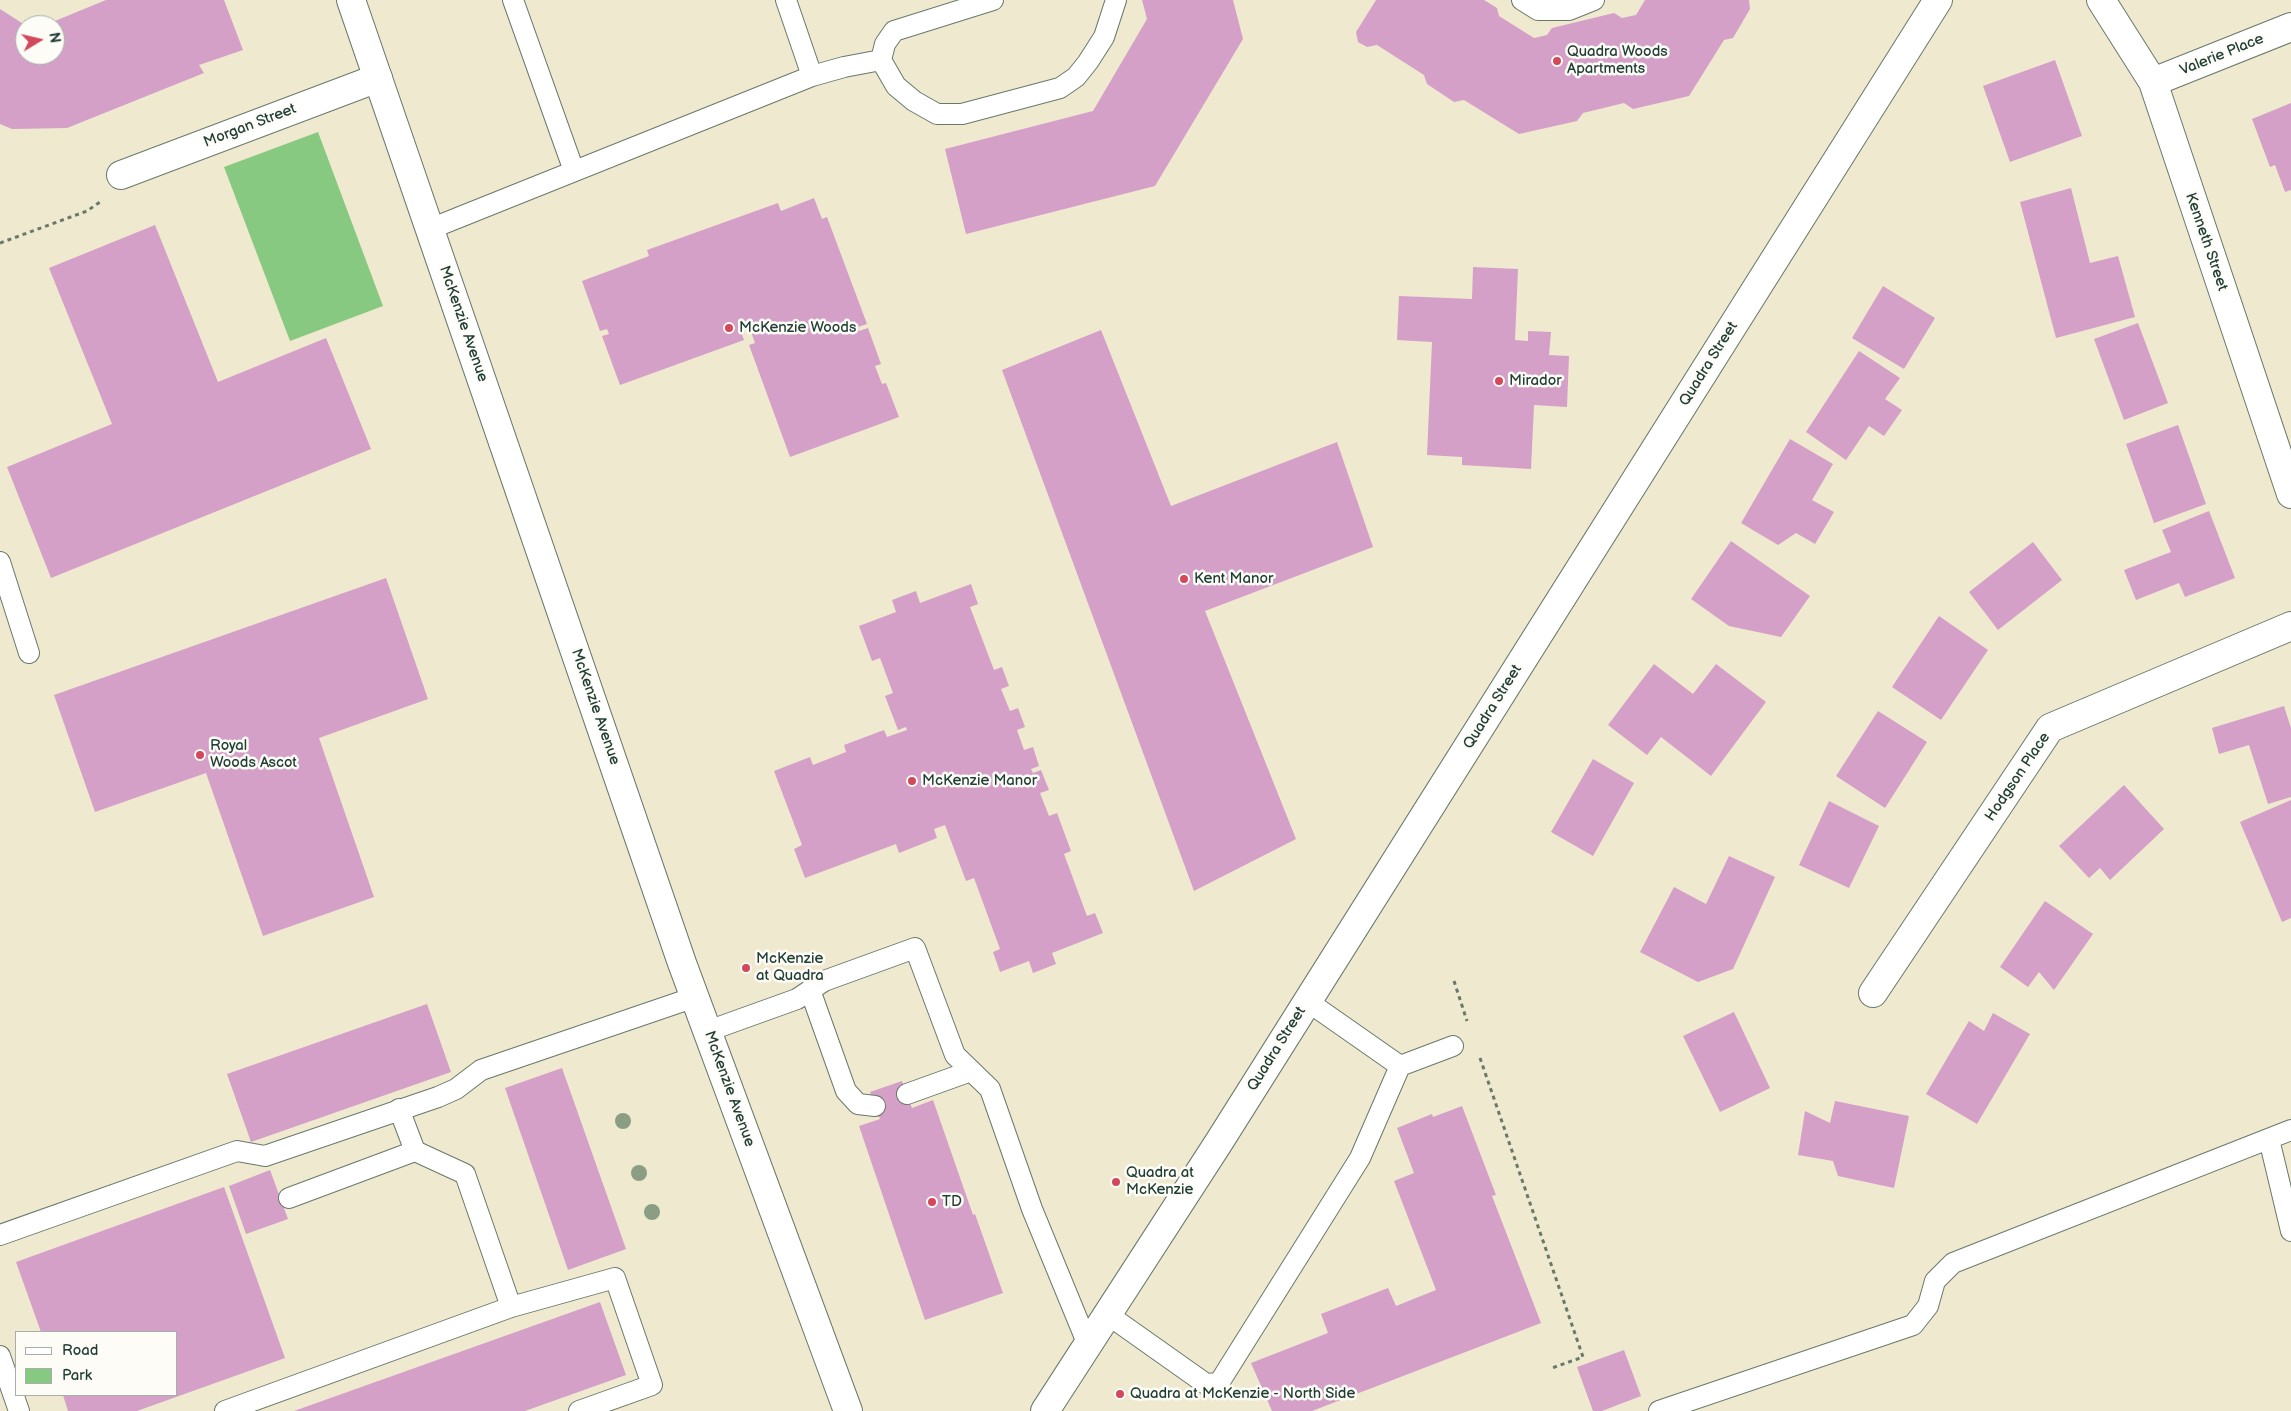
<!DOCTYPE html>
<html>
<head>
<meta charset="utf-8">
<style>
  body { margin:0 }
  #map { position:relative; width:2291px; height:1411px; overflow:hidden; background:#efe9cf; font-family:"Balsamiq Sans",sans-serif }
  canvas { display:block }
  .legend { position:absolute; left:15px; top:1331px; width:162px; height:65px; box-sizing:border-box; background:#fdfcf7; border:1px solid #a4b0a9; margin:0; padding:6px 9px; list-style:none; font-size:15px; color:#1f3d34 }
  .legend li { display:flex; align-items:center; gap:10px; height:25px }
  .legend b { width:25px; border:1px solid #a4b0a9 }
  .north { position:absolute; left:15px; top:15px; width:50px; height:50px; box-sizing:border-box; background:#fdfcf7; border:1px solid #a4b0a9; border-radius:50%; rotate:81deg; font-size:14px; font-weight:700; line-height:20px; text-align:center; color:#1f3d34 }
  .north::after { content:''; display:block; margin:auto; width:18px; height:22px; background:#d1495b; clip-path:polygon(50% 0,100% 100%,50% 72%,0 100%) }
</style>
</head>
<body>
<div id="map">
<canvas width="2291" height="1411"></canvas>
<ul class="legend">
<li><b style="height:6px;background:#fff"></b>Road</li>
<li><b style="height:14px;background:#88c981"></b>Park</li>
</ul>
<div class="north">N</div>
</div>
<script>
const g = document.querySelector('canvas').getContext('2d');
g.lineJoin = 'round';
function fill(path, color) {
  g.fillStyle = color;
  g.fill(path, 'evenodd');
}
function shape(rows) {
  const path = new Path2D();
  for (const r of rows) {
    path.moveTo(r[0], r[1]);
    for (let i = 2; i < r.length; i += 2) path.lineTo(r[i], r[i + 1]);
  }
  return path;
}
function strokePath(path, color, width, dash) {
  g.strokeStyle = color;
  g.lineWidth = width;
  g.lineCap = dash ? 'butt' : 'round';
  g.setLineDash(dash || []);
  g.stroke(path);
}
function write(font, color, halo, rows, align = 'center') {
  g.font = font + ' "Balsamiq Sans",sans-serif';
  g.lineWidth = 5;
  g.setLineDash([]);
  g.textBaseline = 'middle';
  g.strokeStyle = halo;
  g.fillStyle = color;
  for (const [text, x, y, turn = 0] of rows) {
    g.save();
    g.translate(x, y);
    g.rotate((+turn || 0) * Math.PI / 180);
    g.textAlign = isNaN(turn) ? turn : align;
    if (halo) g.strokeText(text, 0, 0);
    g.fillText(text, 0, 0);
    g.restore();
  }
}
fill(shape([
  [318,132,383,306,290,341,224,167]
]), '#88c981');
fill(shape([
  [106,0,224,0,243,50,199,65,204,73,67,128,12,129,0,124,0,9,25,25,25,55,55,55,55,25,43,24,50,23],
  [1142,0,1233,0,1243,39,1155,186,966,234,945,149,1093,111,1147,19],
  [1376,0,1484,0,1497,8,1499,16,1534,38,1547,35,1552,28,1614,13,1622,18,1636,15,1645,0,1749,0,1750,9,1733,38,1724,40,1689,96,1633,109,1624,103,1583,113,1577,121,1519,134,1464,100,1454,102,1427,84,1424,75,1377,45,1367,47,1358,42,1356,32],
  [2055,60,2082,136,2010,162,1983,86],
  [2291,103,2291,190,2285,192,2275,165,2270,167,2252,119],
  [2071,188,2090,263,2118,256,2135,317,2056,338,2020,202],
  [814,198,822,219,827,217,867,324,858,327,859,331,868,328,881,364,875,366,882,384,886,383,899,417,790,457,749,345,755,343,750,329,741,332,744,340,620,385,602,336,609,334,607,329,600,331,582,281,649,256,647,250,778,203,781,211],
  [155,225,218,382,326,338,371,449,51,578,7,467,112,424,49,268],
  [1473,267,1518,269,1515,340,1528,341,1528,331,1551,332,1549,355,1569,356,1567,407,1534,405,1531,469,1462,465,1462,457,1427,455,1432,342,1397,340,1399,296,1472,299],
  [1883,286,1935,318,1904,369,1852,338],
  [2138,323,2168,403,2124,420,2094,339],
  [1101,330,1171,506,1337,442,1373,547,1205,611,1296,839,1194,891,1002,370],
  [1859,351,1900,378,1885,399,1902,410,1884,436,1869,426,1846,460,1806,432],
  [2178,425,2206,504,2154,523,2126,444],
  [1790,439,1833,464,1812,500,1834,512,1815,544,1796,533,1778,545,1741,523],
  [2209,511,2235,578,2185,597,2179,583,2136,600,2124,570,2171,552,2162,530],
  [1731,541,1810,596,1781,637,1729,626,1691,599],
  [2033,542,2062,580,1998,630,1969,592],
  [386,578,428,699,319,738,374,897,263,936,206,773,95,812,54,695],
  [971,584,978,604,970,607,994,670,1002,667,1009,686,1001,689,1010,711,1018,708,1025,727,1017,730,1024,750,1033,747,1039,766,1031,769,1033,773,1041,770,1049,790,1040,793,1049,816,1057,813,1071,851,1064,854,1087,916,1095,913,1103,933,1052,953,1056,964,1033,973,1029,961,1000,972,993,952,1000,949,974,878,966,881,945,825,934,829,937,838,899,853,896,844,805,878,794,849,802,845,774,771,810,757,813,765,846,752,844,745,884,730,887,737,907,730,906,727,898,730,885,696,893,693,880,658,872,661,859,626,896,612,892,600,916,591,920,603],
  [1939,616,1988,650,1941,720,1892,687],
  [1654,664,1693,694,1716,664,1766,702,1711,776,1661,737,1647,755,1608,725],
  [2284,706,2291,728,2291,797,2268,804,2249,745,2219,754,2212,728],
  [1878,711,1927,742,1885,808,1836,776],
  [1593,759,1634,783,1593,856,1551,832],
  [2124,785,2164,829,2110,880,2100,868,2089,878,2059,846],
  [2291,800,2291,918,2282,922,2240,822],
  [1829,801,1879,826,1849,888,1799,865],
  [1729,856,1775,877,1733,969,1698,982,1640,952,1674,887,1706,904],
  [2045,901,2093,934,2054,990,2039,972,2028,987,2000,967],
  [427,1004,451,1072,251,1142,227,1074],
  [1734,1012,1770,1088,1720,1112,1683,1036],
  [1993,1013,2030,1034,1977,1124,1926,1094,1969,1021,1984,1031],
  [562,1068,626,1249,568,1270,505,1088],
  [902,1081,912,1108,933,1100,973,1215,975,1214,1003,1293,925,1320,859,1126,880,1119,870,1092],
  [1835,1101,1909,1116,1894,1188,1838,1176,1833,1161,1798,1155,1805,1111,1830,1123],
  [1462,1106,1496,1195,1492,1196,1541,1323,1312,1411,1272,1411,1251,1363,1328,1333,1321,1314,1388,1288,1396,1306,1436,1290,1394,1181,1414,1173,1397,1128,1432,1114,1433,1117],
  [270,1170,288,1219,246,1234,229,1186],
  [224,1187,285,1358,137,1411,68,1411,63,1395,176,1395,176,1332,41,1332,16,1262],
  [600,1302,626,1375,525,1411,294,1411],
  [1624,1350,1641,1396,1602,1411,1593,1411,1577,1367]
]), '#d4a0c8');
const service = shape([
  [513,0,574,171],
  [786,0,812,76],
  [1522,0,1538,10,1569,10,1594,0],
  [881,60,885,44,894,31,993,0],
  [430,229,812,76,844,67,881,60,896,86,914,101,937,114,962,114,1060,88,1076,77,1088,62,1104,37,1116,0],
  [0,562,29,653],
  [810,990,846,1091,858,1104,875,1106],
  [1307,1001,1400,1066],
  [708,1031,797,999,824,981,915,948,955,1055,990,1089,1032,1209,1088,1345],
  [907,1094,971,1071],
  [399,1109,415,1151,465,1174,511,1307],
  [2269,1139,2291,1231],
  [289,1198,415,1151],
  [0,1235,237,1151,265,1156,438,1097,456,1089,481,1070,695,997],
  [1107,1314,1206,1384,1219,1383,1360,1158,1400,1066,1453,1046],
  [0,1356,19,1411],
  [225,1411,511,1307,615,1278,652,1385,579,1411],
  [1659,1411,1913,1325,1928,1306,1935,1281,1953,1263,2291,1130]
]);
const minor = shape([
  [2101,0,2153,82,2291,494],
  [2153,82,2291,27],
  [121,175,378,78],
  [1873,993,2050,728,2291,626]
]);
const secondary = shape([
  [351,0,682,963,848,1411],
  [1045,1411,1219,1142,1938,0]
]);
strokePath(service, '#68796a', 22);
strokePath(minor, '#68796a', 30);
strokePath(secondary, '#68796a', 30);
strokePath(shape([
  [0,243,87,211,103,200],
  [1454,981,1467,1021],
  [1480,1058,1583,1357,1552,1368]
]), '#68796a', 3, [4, 4]);
strokePath(service, '#fff', 20);
strokePath(minor, '#fff', 28);
strokePath(secondary, '#fff', 28);
g.fillStyle = '#8b9e84';
for (const [x, y] of [
  [623,1121],
  [639,1173],
  [652,1212]
]) {
  g.beginPath();
  g.arc(x, y, 8, 0, 2 * Math.PI);
  g.fill();
}
for (const [x, y, r, color] of [
  [1557,61,5,"#d1495b"],
  [729,328,5,"#d1495b"],
  [1499,381,5,"#d1495b"],
  [1184,579,5,"#d1495b"],
  [200,755,5,"#d1495b"],
  [912,781,5,"#d1495b"],
  [746,968,5,"#d1495b"],
  [1116,1182,5,"#d1495b"],
  [932,1202,5,"#d1495b"],
  [1120,1394,5,"#d1495b"]
]) {
  const dot = new Path2D();
  dot.arc(x, y, r, 0, 2 * Math.PI);
  g.fillStyle = color;
  g.fill(dot);
  strokePath(dot, '#fdfcf7', 2);
}
write('15px', '#1f3d34', '#fdfcf7', [
  ["Quadra Woods",1567,52],
  ["Apartments",1567,69],
  ["McKenzie Woods",739,328],
  ["Mirador",1509,381],
  ["Kent Manor",1194,579],
  ["Royal",210,746],
  ["Woods Ascot",210,763],
  ["McKenzie Manor",922,781],
  ["McKenzie",756,959],
  ["at Quadra",756,976],
  ["Quadra at",1126,1173],
  ["McKenzie",1126,1190],
  ["TD",942,1202],
  ["Quadra at McKenzie - North Side",1130,1394]
], 'left');
write('15px', '#1f3d34', '#fdfcf7', [
  ["Valerie Place",2222,55,-22],
  ["Morgan Street",250,126,-21],
  ["Kenneth Street",2206,242,71],
  ["McKenzie Avenue",463,324,71],
  ["Quadra Street",1709,364,-58],
  ["McKenzie Avenue",595,707,71],
  ["Quadra Street",1493,707,-58],
  ["Hodgson Place",2018,777,-56],
  ["Quadra Street",1277,1049,-58],
  ["McKenzie Avenue",729,1089,70]
]);
</script>
</body>
</html>
